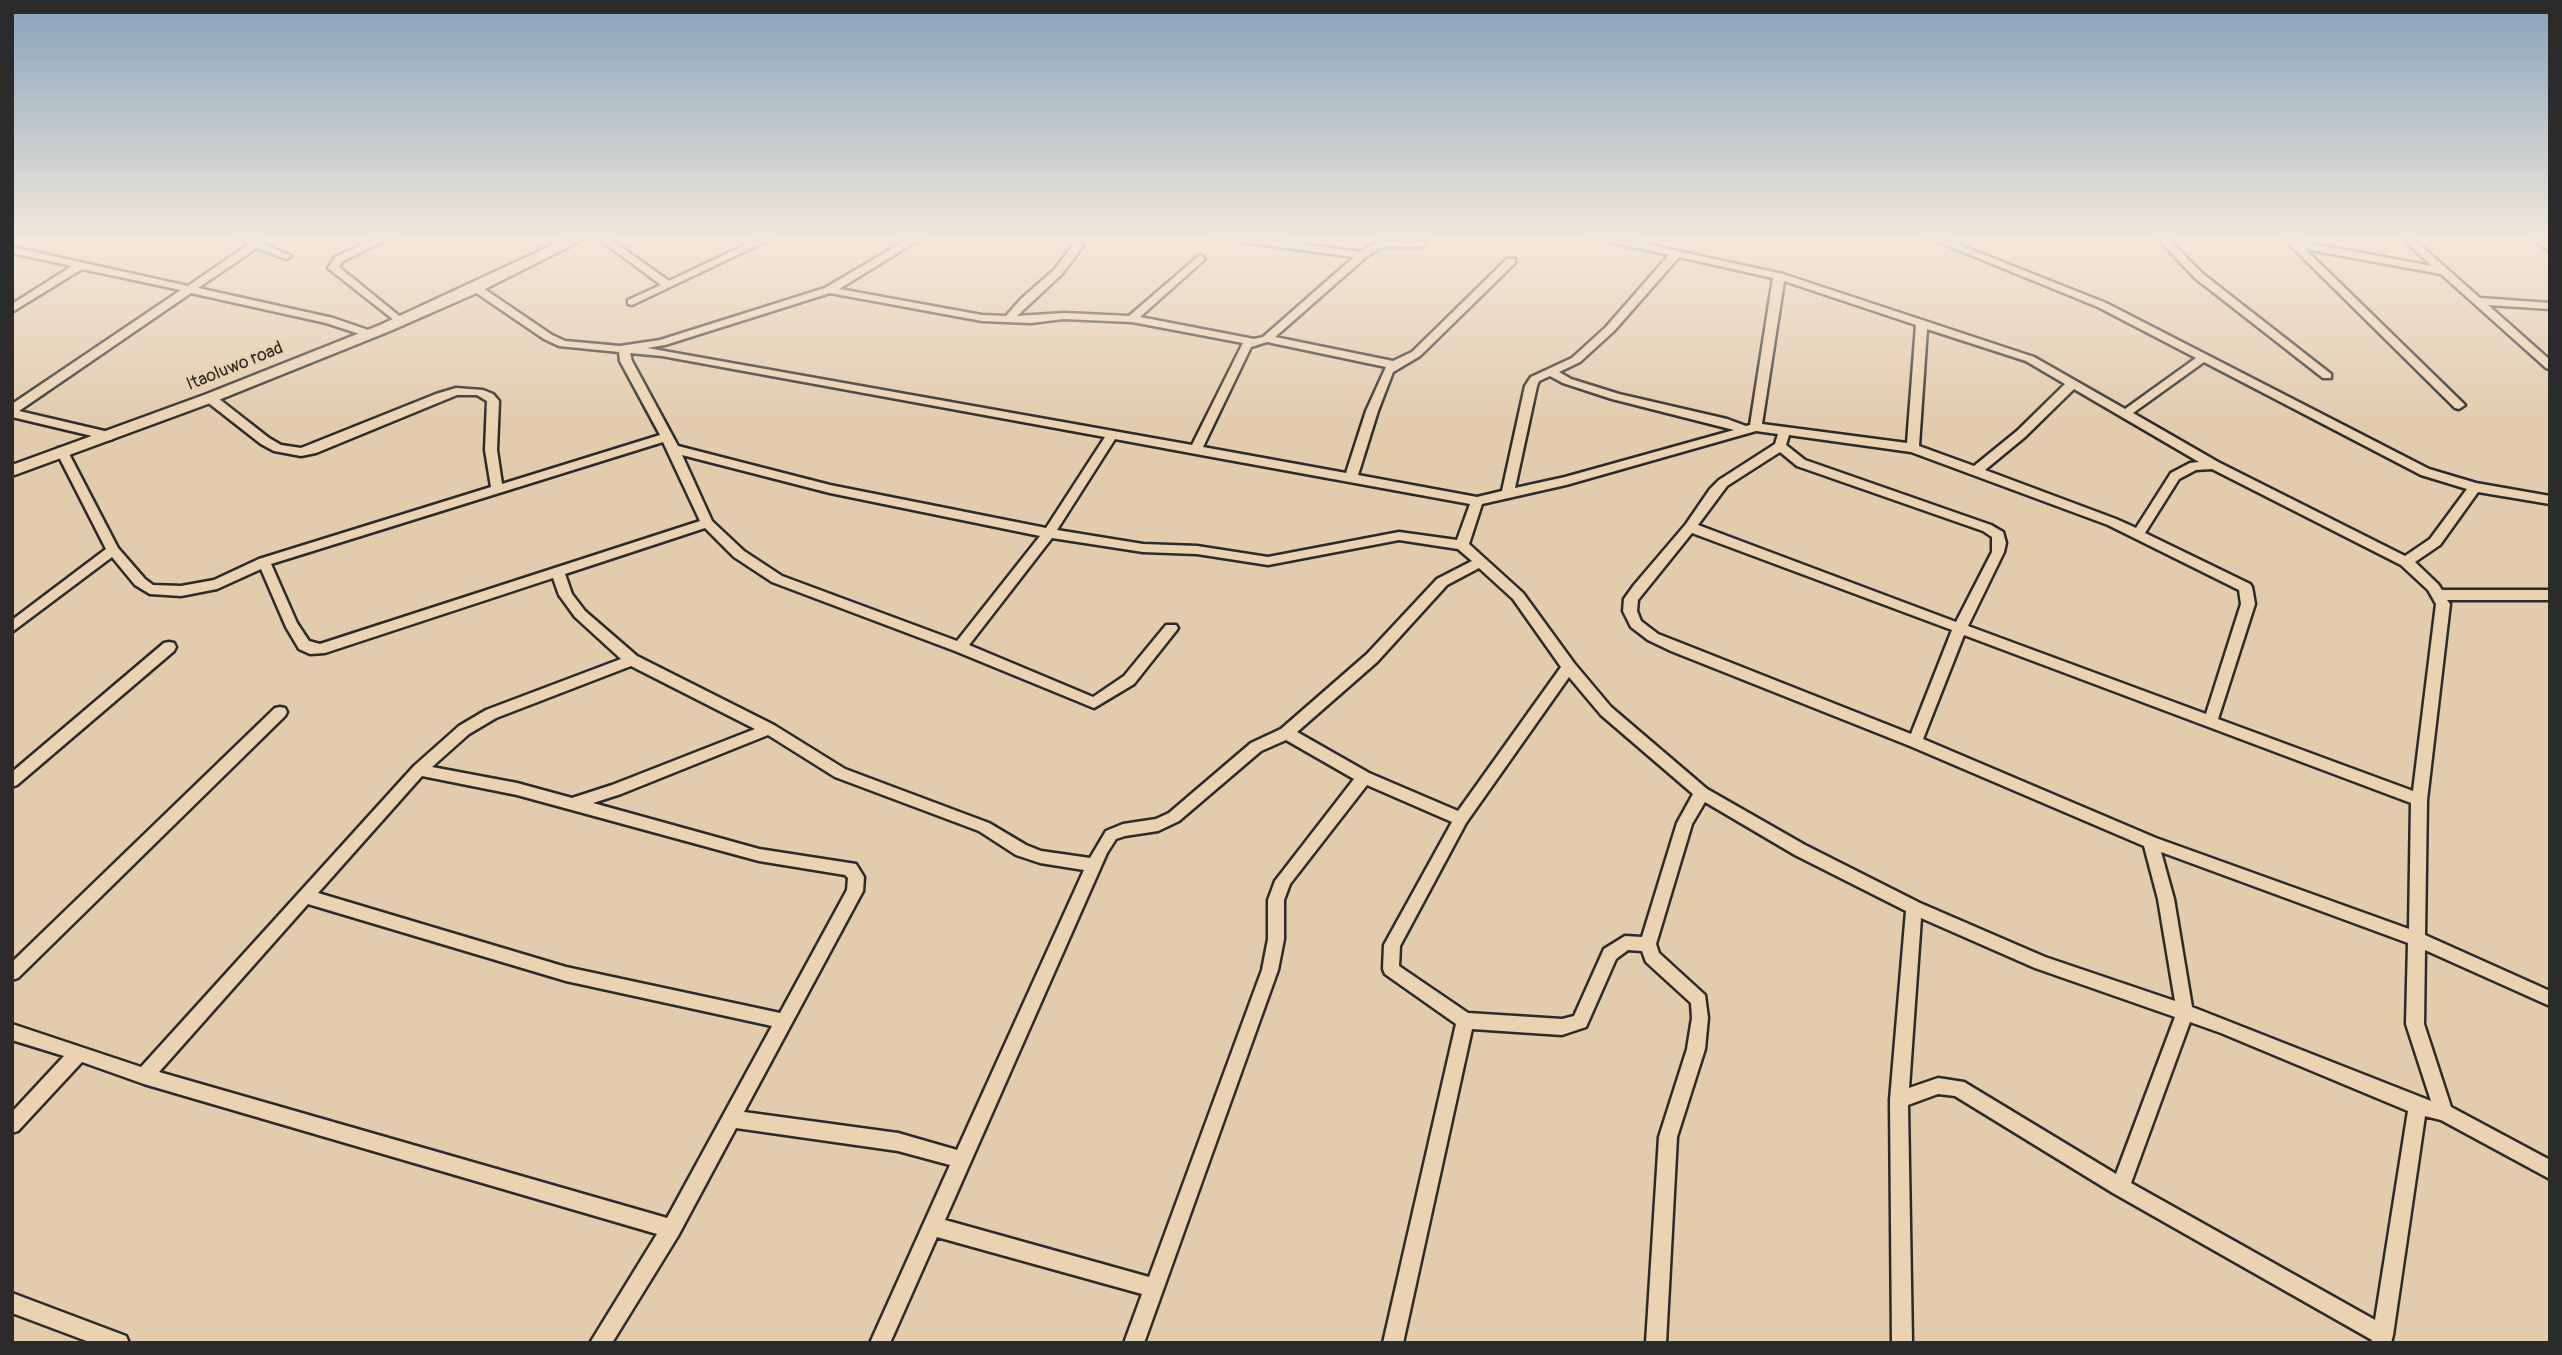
<!DOCTYPE html>
<html>
<head>
<meta charset="utf-8">
<style>
  body { margin:0 }
  #map { position:relative; width:2562px; height:1355px; overflow:hidden; background:#e3cbae; font-family:Pangolin,sans-serif }
  canvas { display:block }
  .frame { position:absolute; inset:0; border:14px solid #2b2b2b; pointer-events:none }
</style>
</head>
<body>
<div id="map">
<canvas width="2562" height="1355"></canvas>
<div class="frame"></div>
</div>
<script>
const g = document.querySelector('canvas').getContext('2d');
g.lineJoin = 'round';
function shape(rows) {
  const path = new Path2D();
  for (const r of rows) {
    path.moveTo(r[0], r[1]);
    for (let i = 2; i < r.length; i += 2) path.lineTo(r[i], r[i + 1]);
  }
  return path;
}
function strokePath(path, color, width, dash) {
  g.strokeStyle = color;
  g.lineWidth = width;
  g.lineCap = dash ? 'butt' : 'round';
  g.setLineDash(dash || []);
  g.stroke(path);
}
function fill(path, color) {
  g.fillStyle = color;
  g.fill(path, 'evenodd');
}
function write(font, color, halo, rows, align = 'center') {
  g.font = font + ' Pangolin,sans-serif';
  g.lineWidth = 5;
  g.setLineDash([]);
  g.textBaseline = 'middle';
  g.strokeStyle = halo;
  g.fillStyle = color;
  for (const [text, x, y, turn = 0] of rows) {
    g.save();
    g.translate(x, y);
    g.rotate((+turn || 0) * Math.PI / 180);
    g.textAlign = isNaN(turn) ? turn : align;
    if (halo) g.strokeText(text, 0, 0);
    g.fillText(text, 0, 0);
    g.restore();
  }
}
const minor = shape([
  [233,236,246,236,291,256,286,259,257,248,198,288,333,318,374,332,374,336,366,336,326,323,191,293,19,411,113,433,113,439,109,440,12,417,12,404,181,290,82,269,12,312,12,304,72,266,12,253,12,247,188,286,249,244,233,236],
  [382,236,395,236,343,261,339,267,403,319,404,321,399,324,328,268,335,257,382,236],
  [595,236,606,236,669,281,764,236,777,236,632,305,628,304,628,300,661,285,595,236],
  [913,236,925,236,839,289,982,315,1006,316,1021,299,1054,270,1074,244,1078,243,1083,246,1062,274,1017,316,1064,313,1129,316,1200,255,1205,258,1204,260,1140,317,1254,339,1263,337,1354,257,1219,239,1214,236,1240,236,1360,252,1380,241,1414,242,1420,236,1430,236,1421,247,1382,247,1366,257,1275,337,1393,361,1412,352,1507,259,1515,259,1515,263,1420,356,1393,372,1378,411,1358,475,1477,497,1502,491,1525,386,1531,377,1572,358,1606,327,1669,255,1595,239,1590,236,1608,236,1783,274,2034,357,2125,409,2196,358,2098,307,1924,236,1937,236,2106,303,2429,469,2476,483,2550,496,2550,504,2478,492,2440,545,2415,562,2438,584,2442,590,2550,590,2550,600,2447,600,2450,604,2427,800,2425,935,2550,991,2550,1006,2425,950,2424,1024,2451,1107,2550,1160,2550,1179,2441,1120,2425,1116,2393,1335,2391,1343,2371,1343,2372,1340,2113,1193,1955,1096,1938,1094,1908,1105,1912,1343,1892,1343,1890,1100,1906,911,1795,855,1705,802,1692,824,1656,944,1659,953,1705,995,1708,1018,1705,1049,1677,1137,1666,1343,1646,1343,1659,1137,1687,1049,1692,1018,1691,1003,1646,962,1642,951,1628,950,1616,959,1586,1027,1562,1035,1472,1029,1403,1343,1383,1343,1456,1024,1385,974,1383,969,1384,945,1452,822,1367,785,1290,884,1284,900,1284,939,1278,970,1144,1343,1124,1343,1142,1294,937,1237,890,1343,870,1343,950,1165,898,1151,736,1128,678,1236,612,1343,590,1343,657,1234,144,1084,82,1062,18,1131,12,1133,12,1112,64,1056,12,1040,12,1024,141,1067,414,766,459,726,486,710,621,659,575,617,559,595,553,578,325,653,310,654,299,649,286,627,261,569,217,589,181,596,150,594,135,585,112,557,12,632,12,620,106,549,56,451,58,448,66,448,118,548,145,579,153,585,181,586,214,580,259,559,491,487,485,450,487,401,477,395,457,395,316,453,301,456,274,451,261,444,206,401,206,395,214,395,269,438,281,445,301,448,436,394,456,388,483,390,493,394,499,401,497,450,502,484,660,435,620,361,619,352,559,346,544,339,472,290,472,286,480,286,552,335,565,341,620,346,660,340,825,288,913,236],
  [1679,257,1773,278,1750,425,1746,426,1727,419,1619,394,1571,379,1559,372,1580,362,1614,331,1679,257],
  [1784,281,1916,325,1907,443,1762,424,1784,281],
  [830,293,982,321,1031,323,1064,319,1132,322,1243,343,1192,445,647,348,665,345,830,293],
  [1927,329,2026,361,2065,384,2017,431,1974,466,1919,446,1927,329],
  [1267,342,1386,367,1366,411,1346,473,1203,447,1251,347,1267,342],
  [630,353,662,356,1105,437,1046,528,830,485,678,446,632,361,630,353],
  [2204,362,2421,475,2467,489,2430,539,2405,556,2218,462,2133,413,2204,362],
  [1550,376,1563,383,1612,399,1734,430,1565,477,1515,488,1537,386,1539,381,1550,376],
  [2074,389,2199,462,2190,463,2171,473,2136,528,2116,519,1985,470,2025,437,2074,389],
  [1756,431,1778,434,1775,444,1719,480,1710,489,1686,524,1634,585,1624,599,1623,611,1631,627,1648,640,1671,651,1910,746,2144,846,2158,899,2175,1001,2045,957,1920,903,1805,845,1707,789,1611,707,1574,663,1523,593,1469,544,1482,504,1566,485,1756,431],
  [1789,435,1911,452,2108,525,2239,590,2241,604,2206,714,1968,626,2004,552,2006,543,2003,532,1991,525,1805,460,1786,445,1789,435],
  [1115,439,1196,454,1470,504,1457,540,1399,532,1268,557,1197,546,1143,544,1057,530,1115,439],
  [663,442,700,521,320,644,309,641,297,623,271,564,663,442],
  [1780,452,1797,466,1983,531,1992,537,1992,552,1956,622,1698,525,1727,486,1780,452],
  [682,455,830,493,1040,536,957,641,782,576,744,551,712,521,682,455],
  [2212,469,2401,565,2428,590,2436,604,2413,791,2218,719,2255,604,2252,587,2250,584,2145,533,2179,479,2196,470,2212,469],
  [705,528,734,557,772,582,955,651,1094,708,1134,684,1176,631,1178,628,1176,625,1166,625,1124,676,1093,697,969,645,1052,538,1143,552,1197,554,1268,565,1399,540,1458,549,1472,561,1437,579,1367,654,1281,729,1251,743,1169,813,1156,819,1123,824,1106,831,1090,858,1041,851,1026,845,989,823,845,769,774,725,637,656,585,611,572,594,565,574,705,528],
  [1692,533,1952,630,1911,734,1681,643,1658,634,1641,621,1637,611,1638,600,1692,533],
  [1479,568,1513,599,1561,667,1458,811,1369,773,1297,732,1377,662,1447,585,1479,568],
  [1964,635,2411,803,2409,929,2156,838,1923,739,1964,635],
  [631,666,755,729,612,785,572,798,517,783,432,767,469,734,496,718,631,666],
  [1569,677,1601,715,1693,794,1677,823,1642,937,1625,936,1604,949,1574,1016,1562,1019,1468,1013,1399,966,1400,946,1466,823,1569,677],
  [768,735,835,777,979,831,1016,855,1040,863,1084,870,957,1150,898,1133,744,1112,863,891,864,877,856,864,759,849,593,803,621,794,768,735],
  [1286,740,1354,779,1275,881,1268,900,1268,939,1262,970,1149,1277,945,1220,1107,853,1116,839,1125,836,1158,831,1179,821,1261,751,1286,740],
  [422,776,517,795,759,861,845,875,848,878,847,890,780,1013,566,967,318,893,422,776],
  [2161,852,2408,943,2406,1024,2431,1101,2192,1007,2174,899,2161,852],
  [308,904,566,981,772,1026,667,1218,159,1072,308,904],
  [1921,918,2035,968,2175,1017,2116,1174,1964,1082,1938,1078,1909,1088,1921,918],
  [2190,1022,2221,1033,2408,1111,2375,1320,2131,1183,2190,1022],
  [2155,236,2165,236,2203,274,2331,374,2331,378,2323,378,2195,278,2155,236],
  [2281,236,2292,236,2297,241,2432,266,2399,236,2410,236,2480,298,2550,303,2550,309,2488,305,2550,360,2550,369,2546,368,2441,274,2305,249,2465,405,2459,409,2455,408,2281,236],
  [2528,236,2539,236,2550,244,2550,252,2528,236],
  [169,642,174,643,176,647,174,651,17,785,12,787,12,772,164,643,169,642],
  [280,707,285,708,287,712,285,716,18,978,12,980,12,962,275,708,280,707],
  [12,1293,126,1336,129,1343,92,1343,12,1313,12,1293]
]);
const tertiary = shape([
  [572,236,590,236,481,291,390,331,216,401,12,476,12,465,204,395,380,325,572,236]
]);
strokePath(minor, '#2b2b2b', 5);
strokePath(tertiary, '#2b2b2b', 5);
fill(minor, '#ebd2b3');
fill(tertiary, '#ebd2b3');
const sky = g.createLinearGradient(0, 0, 0, 425);
sky.addColorStop(0, '#87a2bb');
sky.addColorStop(0.56, '#f2e8db');
sky.addColorStop(1, '#f2e8db00');
g.fillStyle = sky;
g.fillRect(0, 0, 2562, 425);
write('18px', '#2b2b2b', '#ebd2b3', [
  ["Itaoluwo road",235,367,-22]
]);
</script>
</body>
</html>
